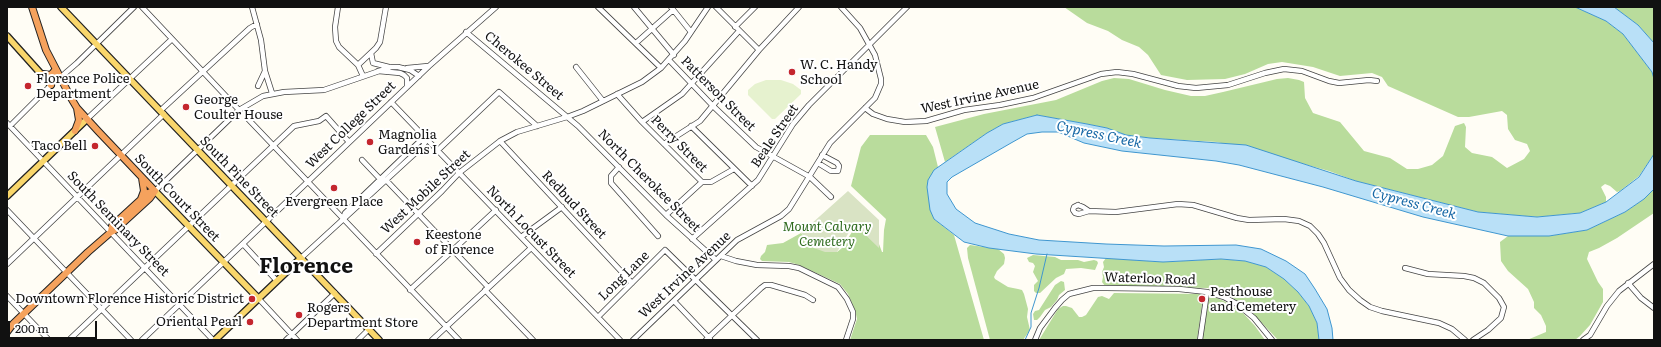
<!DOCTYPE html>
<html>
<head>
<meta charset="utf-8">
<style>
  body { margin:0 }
  #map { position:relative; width:1661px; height:347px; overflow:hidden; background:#fffdf5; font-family:Literata,serif }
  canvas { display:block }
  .frame { position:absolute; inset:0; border:8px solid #111; pointer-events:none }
  .scale { position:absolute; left:8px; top:321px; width:89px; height:18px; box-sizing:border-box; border:2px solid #111; border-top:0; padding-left:5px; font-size:12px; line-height:14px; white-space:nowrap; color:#111; -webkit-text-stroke:3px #fff; paint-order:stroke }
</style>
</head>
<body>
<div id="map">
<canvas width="1661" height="347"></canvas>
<div class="frame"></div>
<div class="scale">200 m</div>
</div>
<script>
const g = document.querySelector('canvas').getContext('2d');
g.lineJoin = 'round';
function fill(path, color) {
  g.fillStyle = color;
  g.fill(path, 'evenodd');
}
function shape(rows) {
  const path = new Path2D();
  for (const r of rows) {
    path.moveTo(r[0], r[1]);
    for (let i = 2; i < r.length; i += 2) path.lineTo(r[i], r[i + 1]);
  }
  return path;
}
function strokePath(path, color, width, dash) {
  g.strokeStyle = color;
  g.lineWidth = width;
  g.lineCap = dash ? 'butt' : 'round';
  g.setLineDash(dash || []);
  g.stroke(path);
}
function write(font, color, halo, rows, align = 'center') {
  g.font = font + ' Literata,serif';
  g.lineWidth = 4;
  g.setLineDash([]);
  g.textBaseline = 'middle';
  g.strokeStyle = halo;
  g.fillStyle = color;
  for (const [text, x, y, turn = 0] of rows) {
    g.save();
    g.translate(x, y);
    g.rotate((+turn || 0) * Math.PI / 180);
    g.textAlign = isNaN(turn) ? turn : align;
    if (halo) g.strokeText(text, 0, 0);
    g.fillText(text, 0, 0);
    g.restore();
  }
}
fill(shape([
  [1064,7,1575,7,1606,21,1623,34,1652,72,1654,79,1654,154,1639,176,1620,191,1617,192,1610,186,1605,184,1601,187,1606,197,1606,202,1580,213,1537,217,1478,212,1356,181,1329,171,1286,159,1217,142,1150,138,1126,135,1107,128,1087,124,1037,115,1003,124,987,133,945,162,935,127,984,114,1056,100,1102,81,1114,78,1129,79,1165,90,1191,96,1205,96,1223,92,1277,79,1288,78,1299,80,1304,82,1305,98,1313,113,1340,122,1364,151,1390,158,1407,169,1418,169,1432,165,1443,156,1455,126,1464,123,1466,127,1465,147,1472,153,1492,157,1507,168,1524,159,1530,151,1527,144,1515,140,1508,129,1507,115,1502,111,1469,117,1458,117,1388,86,1382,77,1372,73,1340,76,1313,67,1282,62,1268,64,1245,74,1225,79,1187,80,1161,75,1148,55,1139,47,1122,40,1108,31,1087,23],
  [1614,7,1654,7,1654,43,1638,25],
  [870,135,926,135,933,147,938,167,934,170,927,187,934,219,954,235,984,340,850,340,857,319,855,310,848,294,840,284,799,265,789,262,762,261,760,259,761,256,765,252,767,245,783,243,801,233,814,248,837,252,842,248,855,227,858,225,879,244,882,252,883,252,884,230,886,219,851,186,861,147],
  [1654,189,1654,213,1617,238,1599,248,1589,252,1587,259,1598,282,1603,289,1603,302,1590,325,1580,336,1575,340,1527,340,1546,332,1546,326,1541,315,1534,308,1534,302,1528,289,1508,271,1501,261,1500,242,1508,236,1549,236,1587,230,1625,212,1644,199],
  [970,245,998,249,1004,254,1005,258,1004,264,997,271,994,277,995,279,1008,287,1018,289,1022,290,1024,294,1028,309,1027,317,1030,330,1023,340,990,340,968,258,967,248],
  [1033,255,1055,257,1061,260,1078,260,1084,262,1094,260,1097,261,1098,263,1095,270,1081,268,1066,269,1064,274,1056,278,1040,293,1036,293,1034,291,1034,285,1038,281,1033,272,1035,266,1033,263,1029,262,1027,258],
  [1106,258,1163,262,1221,259,1245,261,1266,267,1284,279,1298,292,1309,306,1317,323,1319,340,1278,340,1246,306,1224,293,1208,288,1105,286,1102,282,1103,277,1102,272,1104,267,1103,262],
  [1061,281,1064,282,1065,290,1059,295,1057,300,1051,307,1045,310,1040,317,1037,320,1034,320,1033,314,1035,311,1039,310,1055,285],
  [1114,293,1201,294,1203,298,1197,340,1039,340,1058,309,1063,306,1066,306,1072,308,1079,317,1082,317,1086,315,1098,297,1102,296,1109,299],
  [1212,296,1224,301,1243,313,1255,326,1265,340,1202,340,1209,298]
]), '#b9dc9c');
fill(shape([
  [848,191,879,220,879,248,854,224,837,252,825,252,814,248,801,233]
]), '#d9e3c4');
fill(shape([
  [766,80,781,80,793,84,801,90,801,94,775,119,772,119,748,95,748,90,755,84]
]), '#e6f2cf');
const water = shape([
  [1575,7,1614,7,1638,25,1654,43,1654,79,1652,72,1623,34,1606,21,1575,7],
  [1037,115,1087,124,1107,128,1126,135,1150,138,1246,145,1356,181,1478,212,1537,217,1580,213,1606,202,1639,177,1654,154,1654,189,1644,199,1625,212,1587,230,1549,236,1508,236,1423,217,1323,187,1239,165,1216,161,1122,151,1084,143,1058,132,1042,132,1027,134,1011,143,952,177,947,182,947,194,956,209,975,223,1009,234,1039,240,1106,244,1164,246,1236,245,1261,249,1286,261,1305,274,1315,289,1327,309,1332,328,1333,340,1319,340,1317,323,1309,306,1298,292,1284,279,1266,267,1245,261,1221,259,1163,262,1036,254,989,248,964,242,934,219,930,210,927,187,928,180,934,170,987,133,1003,124,1037,115]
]);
fill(water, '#b9e0f7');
strokePath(water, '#3f96cf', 1);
strokePath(shape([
  [1025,340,1031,327,1031,313,1039,288,1047,254]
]), '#3f96cf', 1);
const minor = shape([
  [142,7,239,110],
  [252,7,261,40,265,71,272,93],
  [338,7,335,27,336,41,339,47,358,65,363,76],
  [598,7,661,68],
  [634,7,674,55],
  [671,7,691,32],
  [716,7,759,50],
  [735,27,755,7],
  [466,32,578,126,666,215,716,260],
  [636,43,673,10],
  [371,53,373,63,389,67],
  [669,60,713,106,756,147,810,177,831,197],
  [358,65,376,48,380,42,386,7],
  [576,67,603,101],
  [407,68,428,66],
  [378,71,400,73,404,75,407,78,407,87],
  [62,76,77,63,134,7],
  [258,86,265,71],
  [617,94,642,122,702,182,711,182,734,169],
  [391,102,620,340],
  [865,108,873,114,887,119,905,122,926,121,964,110,1000,105,1033,98,1101,74,1117,72,1133,74,1178,86,1196,88,1228,85,1265,73,1284,69,1302,71,1329,81,1339,83,1369,80,1377,81],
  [160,111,250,28,257,24],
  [87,119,172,39],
  [248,119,459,340],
  [642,122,682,94,739,31],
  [7,123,213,340],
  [10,126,51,85],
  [691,126,752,186],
  [500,141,632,283],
  [664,144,700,121,759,50,799,7],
  [438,150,499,92,537,126],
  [362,160,380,179,386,180,488,287],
  [818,163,831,171,838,171,839,166,837,163,822,155],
  [619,167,611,176,611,183,658,236],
  [155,191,239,110,263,96,284,92,324,90,391,67,398,67,410,70,419,76],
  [1078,205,1083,207,1089,211,1079,214,1075,213,1073,210,1074,207,1078,205],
  [7,210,131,340],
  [1089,211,1116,212,1178,204,1193,205,1237,218,1249,220,1284,219,1299,221,1310,226,1318,234,1324,243,1340,278,1349,290,1360,300,1370,307,1382,311,1439,323,1452,329,1465,340],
  [666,215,702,182],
  [343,219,345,213,420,141,427,139],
  [521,237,562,207],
  [692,239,758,180,793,124,809,105,907,7],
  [243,244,277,281],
  [376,254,442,191,459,173,500,141,517,132,567,117,583,111,642,82,661,68,685,41,708,7],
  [721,256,736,261,757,265,789,266,799,268,838,287,847,299,853,312,853,319,846,340],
  [301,258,423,146,427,139],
  [7,264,164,114],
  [1405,268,1428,274,1464,276,1474,278,1484,283,1499,298,1504,307,1501,318,1488,330,1473,340],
  [1628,283,1641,298,1654,308],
  [410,290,496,210],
  [485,290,533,340],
  [7,296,49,340],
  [259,299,297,340],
  [674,301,710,339],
  [598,317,665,250,757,340],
  [69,340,294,126,319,121,326,116,349,142],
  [142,340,429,66,496,7],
  [286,340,335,293],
  [358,340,369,329],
  [432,340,531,248],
  [633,340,737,240,781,216,789,209,830,143,875,98,881,84,881,79,875,55,860,28,841,7],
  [706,340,761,288,765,285,771,285,805,295,813,300],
  [1035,340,1040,328,1055,308,1062,300,1069,294,1093,288,1106,288,1179,289,1207,292,1224,297,1237,304,1254,318,1272,340],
  [1200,340,1207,292],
  [1583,340,1590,335,1607,306,1619,291,1654,264]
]);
const major = shape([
  [61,7,379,340],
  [7,36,51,85],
  [155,191,259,299],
  [7,196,87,119],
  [215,340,301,258]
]);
const highway = shape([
  [32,7,46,50,71,98,77,108,98,131,155,191],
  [43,74,51,75,55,70],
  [51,85,55,70],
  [75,131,79,120,77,108],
  [141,199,144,191,142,178],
  [111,232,112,226,148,193,153,191],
  [7,332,13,324,88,252,111,232,115,230,150,198,155,191]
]);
strokePath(minor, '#444', 6);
strokePath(major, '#222', 8);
strokePath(highway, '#222', 8);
strokePath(minor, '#fff', 4.5);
strokePath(major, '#f9d66b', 5.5);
strokePath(highway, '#f5a25d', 6);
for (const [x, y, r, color] of [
  [792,72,4,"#c4262e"],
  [28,86,4,"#c4262e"],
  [186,107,4,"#c4262e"],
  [370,142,4,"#c4262e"],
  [95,146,4,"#c4262e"],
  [334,188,4,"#c4262e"],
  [417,242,4,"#c4262e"],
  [252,299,4,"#c4262e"],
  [1202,299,4,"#c4262e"],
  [299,315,4,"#c4262e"],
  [250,322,4,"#c4262e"]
]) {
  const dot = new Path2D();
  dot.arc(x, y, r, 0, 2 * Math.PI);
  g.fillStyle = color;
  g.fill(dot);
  strokePath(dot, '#fff', 1.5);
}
write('13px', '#111', '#fff', [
  ["W. C. Handy",800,65],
  ["School",800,80],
  ["Florence Police",36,79],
  ["Department",36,94],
  ["George",194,100],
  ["Coulter House",194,115],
  ["Magnolia",378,135],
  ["Gardens I",378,150],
  ["Taco Bell",87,146,"right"],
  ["Evergreen Place",334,202,"center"],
  ["Keestone",425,235],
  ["of Florence",425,250],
  ["Pesthouse",1210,292],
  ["and Cemetery",1210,307],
  ["Downtown Florence Historic District",244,299,"right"],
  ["Rogers",307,308],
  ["Department Store",307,323],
  ["Oriental Pearl",242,322,"right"]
], 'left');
write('13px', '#111', '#fff', [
  ["Cherokee Street",524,66,40],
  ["Patterson Street",718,94,45],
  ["West Irvine Avenue",980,97,-12],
  ["West College Street",351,125,-44],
  ["Beale Street",775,136,-56],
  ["Perry Street",679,144,45],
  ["South Pine Street",239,177,46],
  ["North Cherokee Street",649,181,45],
  ["West Mobile Street",426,192,-43],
  ["South Court Street",177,198,46],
  ["Redbud Street",574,205,47],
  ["South Seminary Street",118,224,46],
  ["North Locust Street",531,232,46],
  ["West Irvine Avenue",685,275,-43],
  ["Long Lane",624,276,-44],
  ["Waterloo Road",1150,279,2]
]);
write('italic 13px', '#2f6b1f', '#fff', [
  ["Mount Calvary",827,227],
  ["Cemetery",827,242]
]);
write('italic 14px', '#1768a6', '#fff', [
  ["Cypress Creek",1099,135,12],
  ["Cypress Creek",1414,204,15]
]);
write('bold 21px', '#111', '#fff', [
  ["Florence",306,267]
]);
</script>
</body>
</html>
